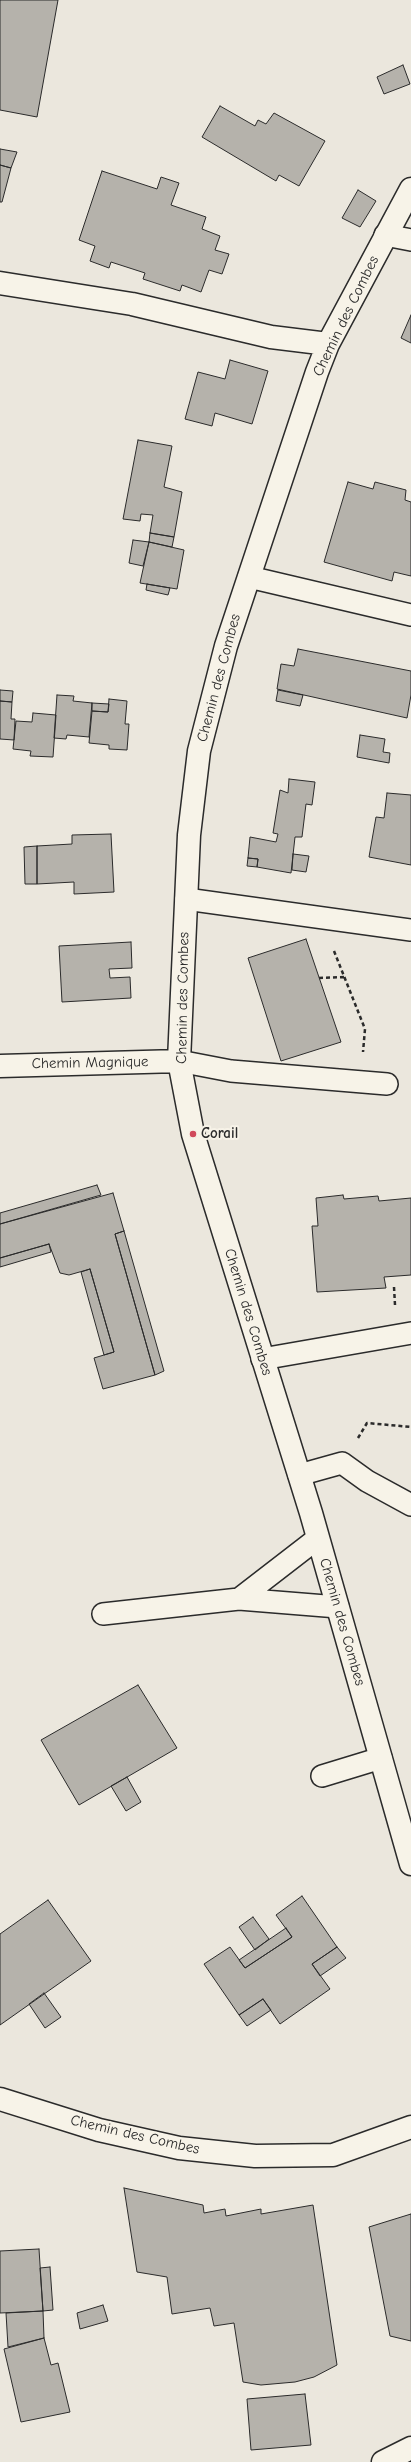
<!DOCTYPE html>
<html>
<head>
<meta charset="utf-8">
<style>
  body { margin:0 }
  canvas { display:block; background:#ebe7dd }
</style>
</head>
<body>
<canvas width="411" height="2462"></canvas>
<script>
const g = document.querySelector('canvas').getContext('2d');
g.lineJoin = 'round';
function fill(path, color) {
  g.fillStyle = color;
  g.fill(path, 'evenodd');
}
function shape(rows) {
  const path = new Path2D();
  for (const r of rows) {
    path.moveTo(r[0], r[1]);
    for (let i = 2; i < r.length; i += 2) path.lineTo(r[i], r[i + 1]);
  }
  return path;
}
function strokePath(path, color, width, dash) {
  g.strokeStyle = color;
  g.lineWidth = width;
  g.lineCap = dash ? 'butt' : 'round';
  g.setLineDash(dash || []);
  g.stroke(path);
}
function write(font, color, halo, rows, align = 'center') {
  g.font = font + ' "Comic Neue",sans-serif';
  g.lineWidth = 4;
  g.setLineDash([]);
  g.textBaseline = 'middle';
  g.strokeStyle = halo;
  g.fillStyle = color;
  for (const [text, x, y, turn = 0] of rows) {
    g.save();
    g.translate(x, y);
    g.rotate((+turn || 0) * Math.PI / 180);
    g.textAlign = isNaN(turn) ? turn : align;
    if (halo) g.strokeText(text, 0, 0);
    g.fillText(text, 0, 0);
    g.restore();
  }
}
const building = shape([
  [0,0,58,0,37,117,0,110,0,0],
  [403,65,410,84,384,94,377,77,403,65],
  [220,106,255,126,258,120,266,124,274,113,325,141,299,186,279,175,276,181,202,137,220,106],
  [0,149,17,152,11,168,0,165,0,149],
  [0,165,11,168,2,202,0,202,0,165],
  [102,171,157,189,161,177,179,183,171,205,206,217,202,229,220,236,215,250,229,254,222,274,209,270,201,292,182,285,180,291,143,279,145,273,111,262,109,268,90,261,95,246,79,240,102,171],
  [358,190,376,201,360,227,342,218,358,190],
  [411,315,411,343,401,338,411,315],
  [230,360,268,371,252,424,215,413,212,426,185,419,198,372,225,379,230,360],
  [138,440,172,446,164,487,182,492,174,537,150,533,153,515,141,514,140,521,123,519,138,440],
  [348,482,373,489,375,482,406,490,405,500,411,502,411,576,394,572,392,581,324,562,348,482],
  [150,533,174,537,172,547,149,542,150,533],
  [133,540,149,542,143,566,129,563,133,540],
  [149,542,184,550,177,589,140,583,149,542],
  [147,584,170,588,168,595,146,590,147,584],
  [298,649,411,671,411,695,407,718,277,689,281,664,294,666,298,649],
  [0,690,13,691,12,702,0,701,0,690],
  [278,690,303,695,300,706,276,701,278,690],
  [57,695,74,696,73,701,92,703,89,737,67,735,66,739,54,738,57,695],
  [109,699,127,701,125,724,129,724,127,750,109,749,109,745,89,743,92,711,108,712,109,699],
  [0,701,12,702,11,719,15,719,14,740,0,739,0,701],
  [92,703,109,704,108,712,92,711,92,703],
  [33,713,56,715,53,757,30,756,31,751,13,749,16,721,32,722,33,713],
  [360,735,385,739,383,752,390,753,389,763,357,757,360,735],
  [289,779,315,782,312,805,306,804,302,837,295,837,291,873,257,867,258,859,248,858,250,837,276,842,278,834,273,833,280,790,288,793,289,779],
  [387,793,411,795,411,865,369,857,376,817,384,818,387,793],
  [111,834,114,892,74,894,74,882,37,884,37,846,72,844,72,835,111,834],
  [37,846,37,884,25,884,24,847,37,846],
  [293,854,309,856,306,872,292,870,293,854],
  [248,858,258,859,257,867,247,866,248,858],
  [306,939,341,1042,281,1061,248,958,306,939],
  [131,942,132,968,109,969,110,978,130,977,131,998,62,1002,59,946,131,942],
  [97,1185,101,1195,0,1224,0,1213,97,1185],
  [113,1193,124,1231,115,1234,155,1375,103,1389,94,1358,114,1352,90,1269,69,1275,60,1273,49,1244,0,1258,0,1224,113,1193],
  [343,1195,344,1199,378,1196,379,1201,411,1198,411,1275,384,1277,386,1288,317,1292,312,1226,318,1226,316,1198,343,1195],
  [124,1231,164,1371,155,1375,115,1234,124,1231],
  [49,1244,51,1252,0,1267,0,1258,49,1244],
  [90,1269,114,1352,104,1355,81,1272,90,1269],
  [138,1685,177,1748,79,1805,41,1740,138,1685],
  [127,1777,141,1802,126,1811,111,1786,127,1777],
  [302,1896,337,1947,312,1964,330,1989,280,2024,263,1999,239,2015,204,1964,230,1947,245,1968,292,1937,276,1915,302,1896],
  [48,1900,91,1961,0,2025,0,1934,48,1900],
  [253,1917,269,1939,255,1950,239,1927,253,1917],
  [286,1928,292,1937,245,1968,239,1960,286,1928],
  [337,1947,346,1958,320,1976,312,1964,337,1947],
  [44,1993,61,2017,45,2028,29,2004,44,1993],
  [263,1999,271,2010,247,2026,239,2015,263,1999],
  [124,2188,203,2205,204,2213,225,2209,226,2216,261,2209,261,2214,313,2205,337,2365,314,2377,295,2382,261,2385,243,2382,234,2323,214,2326,210,2308,172,2314,167,2277,137,2272,124,2188],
  [411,2214,411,2341,390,2336,369,2227,411,2214],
  [39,2249,43,2311,0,2313,0,2251,39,2249],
  [50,2267,53,2310,43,2311,40,2268,50,2267],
  [103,2305,108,2321,80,2329,77,2313,103,2305],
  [43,2311,44,2338,8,2347,6,2313,43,2311],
  [44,2338,51,2365,58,2363,70,2412,21,2422,4,2349,44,2338],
  [305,2394,311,2445,251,2450,247,2399,305,2394]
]);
fill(building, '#b5b2ab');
strokePath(building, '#2b2b2b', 1);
const lane = shape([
  [385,235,411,240],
  [249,577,411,615],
  [186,899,411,930],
  [179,1061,231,1071,387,1084],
  [262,1359,411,1333],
  [299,1475,342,1463,367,1481,411,1505],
  [239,1599,318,1538],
  [103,1614,239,1599,338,1607],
  [322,1776,381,1758]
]);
const street = shape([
  [411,189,328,344,317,372,226,646,199,751,189,835,179,1061,193,1134,311,1513,411,1864],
  [0,283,132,304,271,337,328,344],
  [0,1066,179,1061],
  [0,2099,99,2130,179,2148,255,2156,333,2155,411,2127],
  [383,2462,411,2448]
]);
strokePath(lane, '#2b2b2b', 24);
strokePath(street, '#2b2b2b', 25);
strokePath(shape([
  [334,951,365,1029,363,1052],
  [319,978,344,977],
  [394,1287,395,1305],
  [358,1438,367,1423,411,1427]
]), '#2b2b2b', 2.5, [4, 3]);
strokePath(lane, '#f7f3e8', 21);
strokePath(street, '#f7f3e8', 22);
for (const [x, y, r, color] of [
  [193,1134,4,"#d1495b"]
]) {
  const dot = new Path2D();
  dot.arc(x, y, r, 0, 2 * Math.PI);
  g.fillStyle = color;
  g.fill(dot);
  strokePath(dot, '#f7f3e8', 1.5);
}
write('15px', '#2b2b2b', '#f7f3e8', [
  ["Chemin des Combes",346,316,-64],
  ["Chemin des Combes",219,678,-75],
  ["Chemin des Combes",183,998,-89],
  ["Chemin Magnique",90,1063,-1],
  ["Chemin des Combes",248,1312,73],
  ["Chemin des Combes",342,1622,74],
  ["Chemin des Combes",135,2135,13]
]);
write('bold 15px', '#2b2b2b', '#f7f3e8', [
  ["Corail",201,1134]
], 'left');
</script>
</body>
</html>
